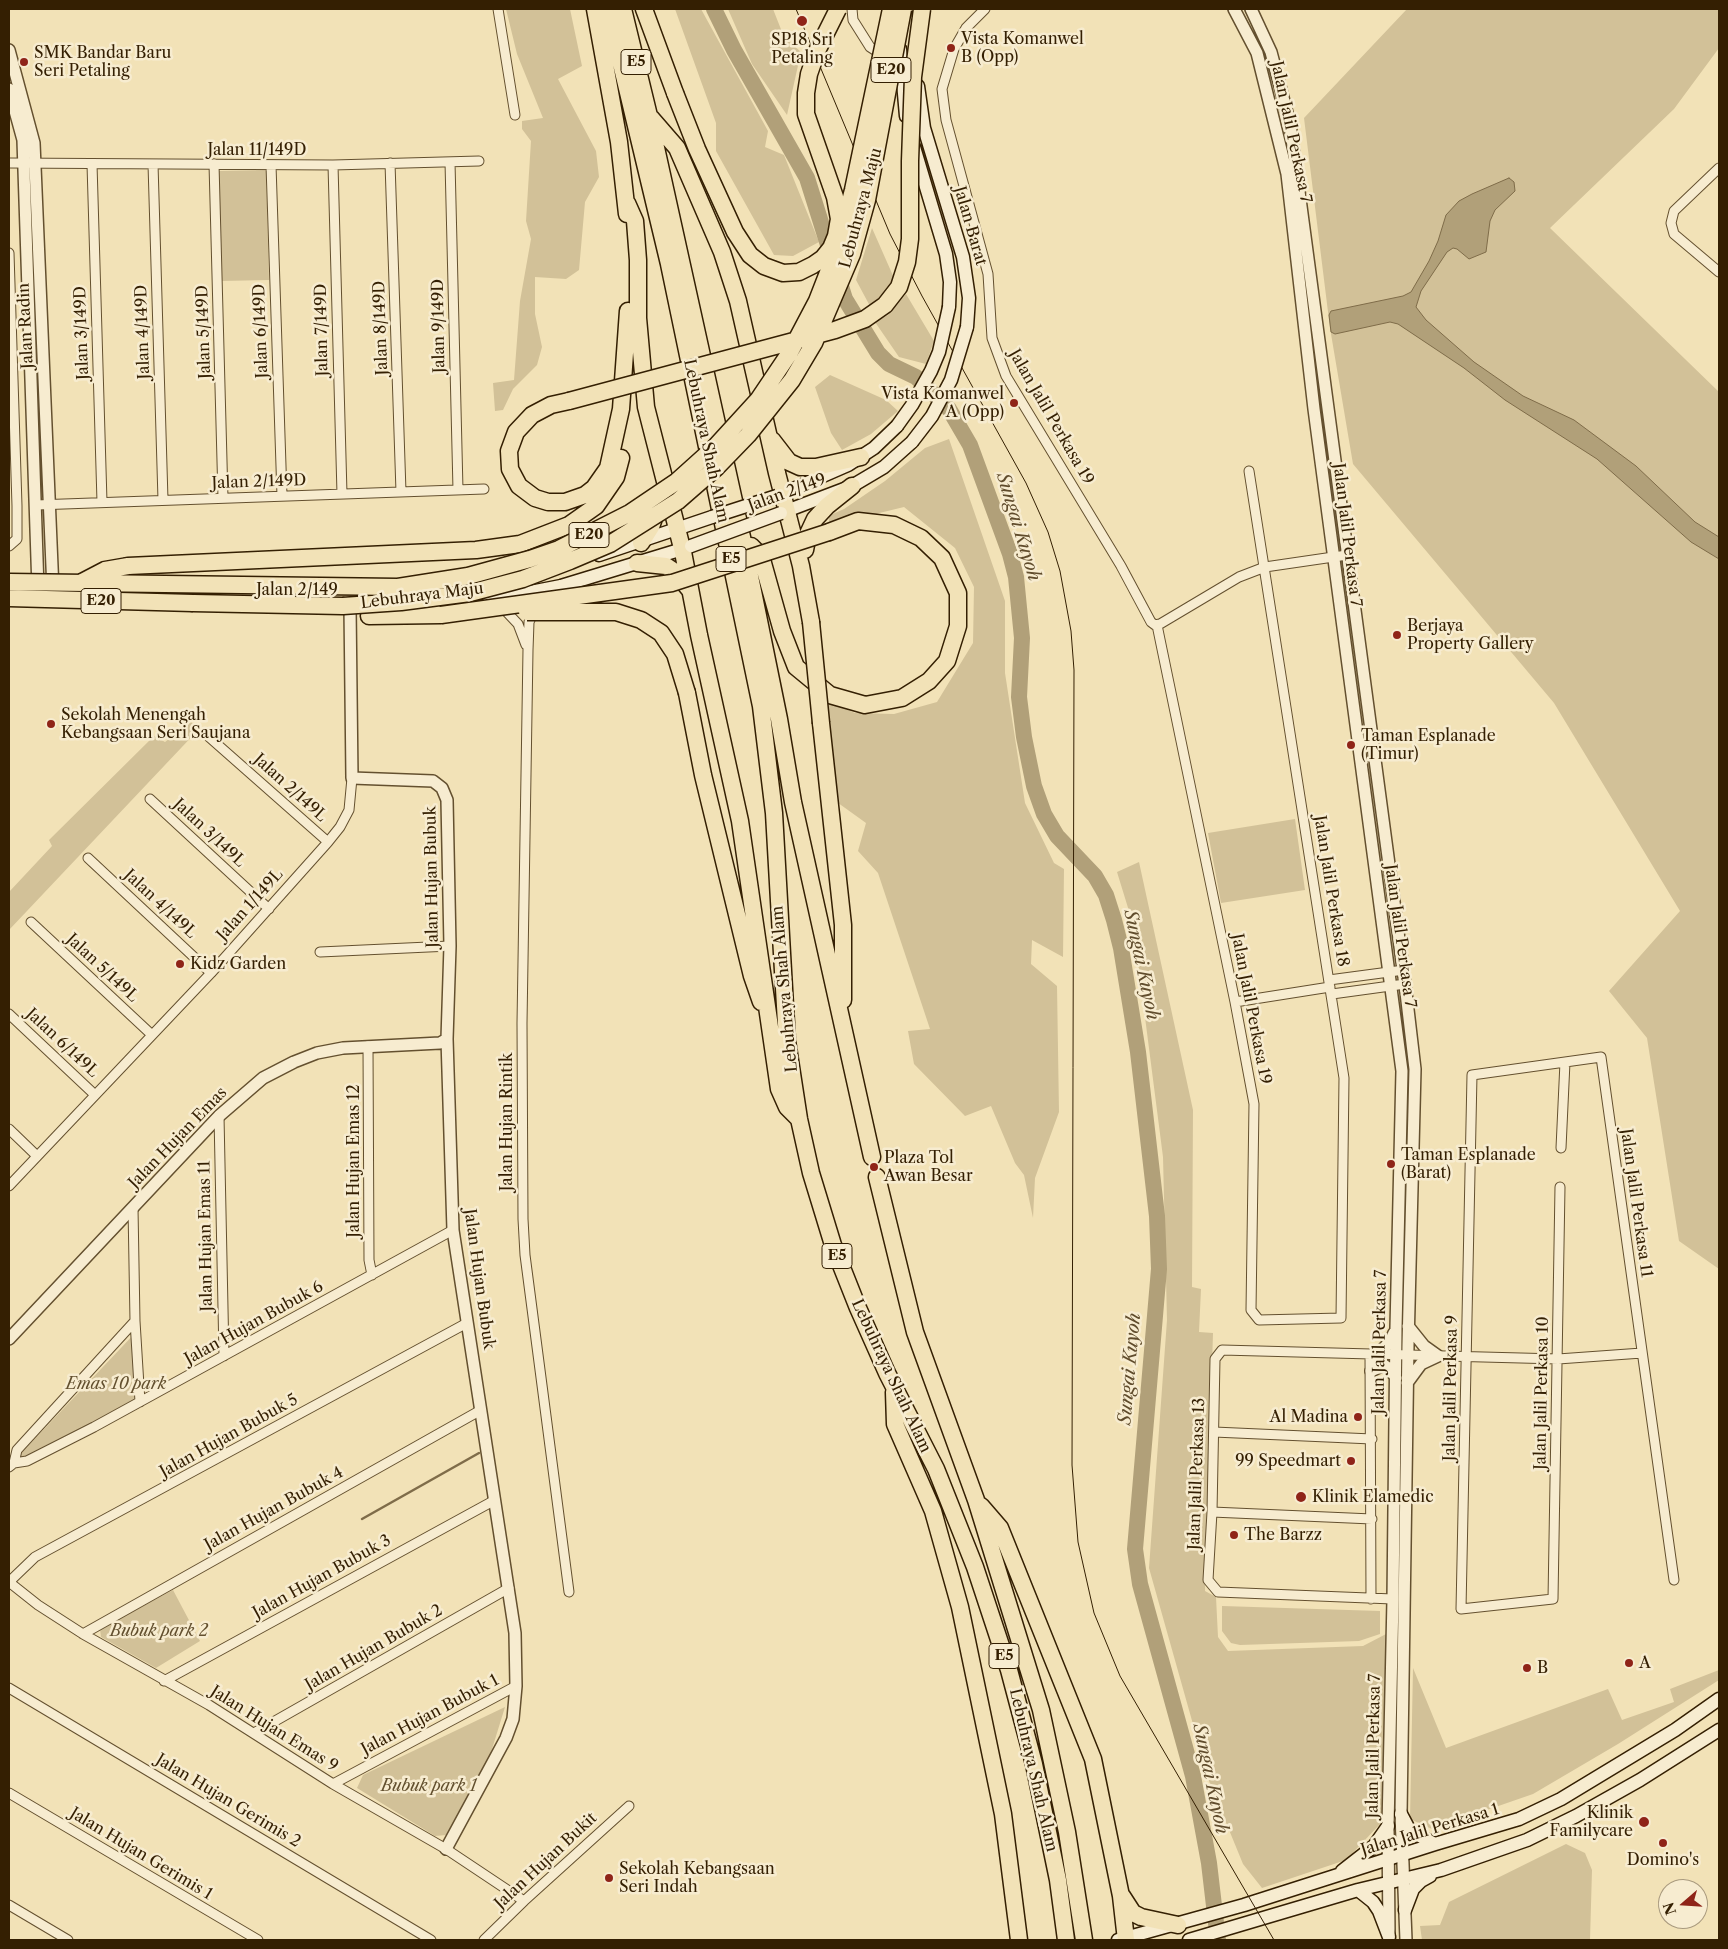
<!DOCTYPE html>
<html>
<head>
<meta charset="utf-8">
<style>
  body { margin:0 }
  #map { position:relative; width:1728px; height:1949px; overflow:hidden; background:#f2e2b7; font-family:"Libre Caslon Text",serif }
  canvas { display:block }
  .frame { position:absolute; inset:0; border:10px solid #341f02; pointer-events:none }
  .north { position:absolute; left:1658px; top:1879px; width:50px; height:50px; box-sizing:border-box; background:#f7ecd0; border:1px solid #a99a7e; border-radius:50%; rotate:251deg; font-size:14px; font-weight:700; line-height:20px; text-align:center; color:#341f02 }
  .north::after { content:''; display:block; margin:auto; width:18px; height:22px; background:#8f2418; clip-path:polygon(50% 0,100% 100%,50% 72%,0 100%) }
</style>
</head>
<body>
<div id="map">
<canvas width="1728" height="1949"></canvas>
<div class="frame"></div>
<div class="north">N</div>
</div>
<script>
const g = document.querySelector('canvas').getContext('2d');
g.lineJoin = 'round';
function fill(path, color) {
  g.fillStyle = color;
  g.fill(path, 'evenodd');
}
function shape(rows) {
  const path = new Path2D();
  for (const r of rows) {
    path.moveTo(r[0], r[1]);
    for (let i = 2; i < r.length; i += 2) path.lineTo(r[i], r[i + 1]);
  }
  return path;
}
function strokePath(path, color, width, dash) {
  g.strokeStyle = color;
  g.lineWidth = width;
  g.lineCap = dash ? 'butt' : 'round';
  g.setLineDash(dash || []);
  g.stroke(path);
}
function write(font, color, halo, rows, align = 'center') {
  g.font = font + ' "Libre Caslon Text",serif';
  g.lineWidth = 5;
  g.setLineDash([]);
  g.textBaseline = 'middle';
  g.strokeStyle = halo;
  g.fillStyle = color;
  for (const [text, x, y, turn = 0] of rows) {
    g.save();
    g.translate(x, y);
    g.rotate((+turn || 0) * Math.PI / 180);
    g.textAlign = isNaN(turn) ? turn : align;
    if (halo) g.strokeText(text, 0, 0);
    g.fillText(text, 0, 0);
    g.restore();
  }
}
fill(shape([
  [506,9,570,9,582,66,558,79,596,151,599,177,585,202,579,270,566,279,535,277,535,314,542,347,537,365,513,389,503,410,495,411,493,383,514,380,520,301,531,239,526,221,531,141,522,129,522,121,543,118,517,54],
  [675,9,701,9,768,131,765,147,784,155,819,242,793,256,774,255,716,151,716,123],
  [728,9,773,9,784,37,801,52,787,115,752,64],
  [1407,9,1719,9,1719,48,1674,109,1550,228,1719,392,1719,1269,1679,1241,1647,1038,1609,991,1680,911,1554,703,1353,464,1330,328,1304,118],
  [266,170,269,280,221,281,219,171],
  [872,228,894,278,887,292,871,308,856,280],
  [906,294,934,341,926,364,899,357,875,322,888,315],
  [830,375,886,400,898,411,871,434,842,450,831,433,815,387],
  [949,439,1005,601,1005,673,1025,803,1054,863,1064,869,1063,957,1032,940,1031,964,1057,986,1059,1112,1035,1178,1033,1218,1024,1175,1015,1163,991,1106,965,1116,914,1064,908,1031,930,1029,878,873,858,851,866,823,834,800,826,701,855,713,894,714,937,702,973,643,974,587,955,548,904,507,830,525,828,516,844,509,885,481,925,448],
  [191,722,199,729,9,930,9,892,52,846,49,840,154,736,165,742],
  [1295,819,1305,890,1221,903,1208,833],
  [1139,862,1193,1110,1192,1287,1201,1289,1199,1332,1213,1333,1205,1591,1216,1597,1218,1637,1228,1651,1363,1646,1388,1633,1383,1821,1346,1860,1262,1888,1243,1864,1209,1781,1149,1568,1167,1320,1163,1157,1133,924,1117,872],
  [138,1330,138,1397,9,1469,9,1466],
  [173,1590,200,1641,156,1668,101,1637,100,1629],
  [1222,1606,1380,1611,1380,1634,1359,1641,1240,1645,1231,1643,1222,1631],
  [1413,1668,1446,1748,1608,1689,1622,1720,1674,1702,1670,1689,1719,1670,1719,1680,1618,1744,1533,1794,1432,1829,1410,1819],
  [505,1707,488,1762,446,1835,435,1836,357,1788,363,1775],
  [1566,1844,1585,1853,1592,1870,1590,1940,1422,1940,1420,1926,1440,1925,1449,1902]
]), '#d2c198');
const water = shape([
  [1509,178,1514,182,1515,191,1495,210,1490,221,1486,252,1469,259,1457,249,1453,248,1447,252,1421,291,1416,307,1426,320,1474,362,1523,396,1574,420,1636,466,1695,522,1719,537,1719,559,1691,542,1597,459,1505,400,1464,368,1398,324,1390,322,1335,334,1331,332,1329,315,1331,311,1403,296,1411,292,1429,261,1438,241,1446,215,1459,201,1472,194,1509,178]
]);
fill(water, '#b1a079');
strokePath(water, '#7f6c49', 1);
strokePath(shape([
  [362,1519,479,1453]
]), '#7f6c49', 2.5);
strokePath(shape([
  [714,9,734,50,807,178,845,299,878,353,889,364,916,377,949,409,970,445,1010,554,1016,577,1022,638,1019,697,1024,737,1034,786,1044,814,1057,836,1095,876,1106,895,1114,920,1121,948,1138,1052,1157,1216,1159,1269,1135,1549,1140,1584,1193,1776,1209,1863,1218,1940]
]), '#b1a079', 16);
const minor = shape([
  [498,9,515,115],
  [852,9,853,20,870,47,884,56],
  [985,9,966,28,954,49,942,89,946,120,988,274,992,338,1006,376,1121,566,1151,622,1155,625,1160,624,1239,577,1265,567,1347,555],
  [450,162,458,490],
  [9,163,333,165,479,161],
  [390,163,401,492],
  [92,164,102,502],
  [153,164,163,500],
  [214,164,223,498],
  [271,165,282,496],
  [333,165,342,494],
  [1719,168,1674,211,1671,223,1674,234,1719,272],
  [9,253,17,506,17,539,9,546],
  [36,505,484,489],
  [501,606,518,624,526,645],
  [535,609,529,622,528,650,522,1023,523,1219,525,1255,569,1592],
  [1157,625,1235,1002,1254,1104,1251,1310,1259,1320,1341,1318,1344,1078,1249,471],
  [209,737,328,842],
  [150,799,269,909],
  [88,858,211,973],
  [31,922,152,1035],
  [320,952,450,946],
  [1329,980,1404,970],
  [1332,994,1405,984],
  [1235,1002,1330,987],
  [9,1014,94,1094],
  [368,1046,369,1260,372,1275],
  [219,1116,224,1356],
  [9,1129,37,1156],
  [1561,1148,1565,1062],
  [9,1186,211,973,328,842,340,827,349,810,352,778],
  [1560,1187,1553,1599,1461,1609,1472,1075,1601,1057,1674,1580],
  [133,1208,135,1321,140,1402],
  [1370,1355,1371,1599],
  [1214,1432,1372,1439],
  [14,1463,27,1461,94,1427,453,1230],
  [9,1467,14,1463,17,1450,135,1321],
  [1212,1512,1372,1519],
  [9,1582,38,1605,83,1634,209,1705,333,1784,446,1849,524,1901],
  [9,1582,35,1557,467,1323],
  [1393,1599,1218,1592,1208,1580,1212,1512,1215,1359,1222,1350,1558,1359,1642,1353],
  [83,1634,481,1410],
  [164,1681,495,1500],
  [9,1688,431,1940],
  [254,1733,509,1588],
  [333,1784,516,1686],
  [9,1793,258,1940],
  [9,1905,68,1940],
  [484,1940,524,1901,629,1806]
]);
const tertiary = shape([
  [1234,9,1257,53,1287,174,1314,409,1402,1071,1396,1328,1393,1599,1388,1826,1389,1934],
  [1251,9,1271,52,1290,124,1405,984,1415,1069,1408,1345,1401,1814,1406,1940],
  [9,50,34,143,53,590],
  [9,89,23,140,38,589],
  [350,607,352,778,433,781,442,788,447,800,450,946,447,1039,453,1230,515,1633,516,1686,513,1719,506,1738,446,1849],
  [1408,1326,1424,1346,1438,1356],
  [9,1339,219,1116,263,1078,294,1062,317,1053,343,1048,440,1043,447,1039],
  [1377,1355,1390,1342,1394,1333],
  [1371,1371,1384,1365,1390,1369,1396,1378],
  [1407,1383,1421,1364,1438,1356]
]);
const secondary = shape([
  [900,49,906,116],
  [918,86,924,128,963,257,969,298,967,327],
  [914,147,946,254,950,282,949,307],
  [777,496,848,465,874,448,897,426],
  [781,513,852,486,884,467,912,442],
  [599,555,712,517],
  [462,583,502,578],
  [412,607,459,606,561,586,689,547],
  [1401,1814,1410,1831,1435,1844],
  [1342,1871,1374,1846,1388,1826],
  [1358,1890,1373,1902,1379,1911,1389,1937],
  [1405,1910,1413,1889,1421,1881,1430,1876],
  [1118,1940,1244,1905,1435,1844,1519,1819,1561,1799,1675,1730,1719,1699],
  [1189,1940,1358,1890,1441,1870,1527,1840,1576,1816,1640,1780,1719,1730]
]);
const motorway = shape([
  [595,9,619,142,627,214],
  [608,9,669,264,761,706,774,813,787,1041,799,1119,811,1173,833,1245,858,1308,887,1373,936,1469,975,1567,1009,1670,1034,1764,1058,1880,1066,1940],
  [623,9,649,116,742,537,779,719,793,802,872,1157],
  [644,9,675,93],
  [651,118,677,148,722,252,738,301,777,473,801,566,811,622],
  [627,203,635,221,638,260,638,318,646,407,683,552,699,635,740,821,779,1089,787,1107,799,1119],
  [569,401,551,405,532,415,516,432,509,451,510,469,519,486,535,498,548,502,565,502,585,495,594,488,608,468,621,409,628,311],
  [772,440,789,462,800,467,816,467,861,457],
  [641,543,651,527,657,509],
  [751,546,761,556,782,631,796,667,830,695,865,705,902,698,929,681,947,661,958,626,958,593,942,558,921,538,894,525,858,521,829,532],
  [805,550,808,534,815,519,827,506,852,486],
  [637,563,666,566,675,572,689,589],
  [128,566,476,550,520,544,569,525,596,506,616,477,621,458],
  [193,603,343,606],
  [369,616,441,615],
  [687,693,703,775,752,976,761,1002],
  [821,723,843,925,843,1000],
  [877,1177,915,1332,976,1500,1041,1710,1067,1832,1084,1940],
  [894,1392,895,1424,933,1511,960,1607,1003,1814,1019,1940],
  [981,1506,1000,1528,1093,1759,1121,1896,1126,1940],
  [1122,1896,1133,1913,1141,1917,1178,1925]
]);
strokePath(minor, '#64502f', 11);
strokePath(tertiary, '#64502f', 14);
strokePath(secondary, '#341f02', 15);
strokePath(motorway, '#341f02', 19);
strokePath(minor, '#f7ecd0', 9);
strokePath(tertiary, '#f7ecd0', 11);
strokePath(secondary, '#f7ecd0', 12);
strokePath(motorway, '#f2e2b7', 16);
strokePath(shape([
  [796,9,890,234,922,296,1026,483,1048,532,1060,571,1071,631,1074,670,1072,1465,1078,1542,1094,1613,1120,1676,1274,1940]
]), '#341f02', 1);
const secondaryBridge = shape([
  [897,426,912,405,931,371,939,352,949,307],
  [912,442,932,416,951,380,967,327],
  [712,517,777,496],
  [691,546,781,513]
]);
const motorwayBridge = shape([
  [675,93,697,149,735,232,750,255,764,266,783,273,799,272,813,265,823,258,831,248,836,236,839,219,835,197,806,114,806,93,809,74,817,51,838,9],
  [569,401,835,330,865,319,885,305,899,287,907,262,910,239,910,161,913,77,922,9],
  [9,582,398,587,468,576,530,559,559,549,630,513,676,482,716,446,758,400,789,354,817,301,838,247,853,190,891,9],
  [82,582,105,570,128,566],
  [9,598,193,603],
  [343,606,401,602,470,593,523,579,570,561,610,544,678,501,717,467,748,435,792,380,814,343,852,254,867,200,903,9],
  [527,612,616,612,641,620,661,633,675,654,687,693],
  [441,615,672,583,829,532],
  [811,622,821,723]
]);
strokePath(secondaryBridge, '#341f02', 15, []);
strokePath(motorwayBridge, '#341f02', 19, []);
strokePath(secondaryBridge, '#f7ecd0', 12);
strokePath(motorwayBridge, '#f2e2b7', 16);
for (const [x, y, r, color] of [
  [802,21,6,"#8f2418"],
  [951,48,5,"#8f2418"],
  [24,62,5,"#8f2418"],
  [1014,403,5,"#8f2418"],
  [1397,635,5,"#8f2418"],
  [51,724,5,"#8f2418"],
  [1351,745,5,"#8f2418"],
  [180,964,5,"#8f2418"],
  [1391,1164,5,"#8f2418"],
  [874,1167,5,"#8f2418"],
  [1358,1417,5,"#8f2418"],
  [1351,1461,5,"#8f2418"],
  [1301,1497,6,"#8f2418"],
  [1234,1535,5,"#8f2418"],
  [1629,1663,5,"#8f2418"],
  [1527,1668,5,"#8f2418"],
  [1644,1822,6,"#8f2418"],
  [1663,1843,5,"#8f2418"],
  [609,1878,5,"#8f2418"]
]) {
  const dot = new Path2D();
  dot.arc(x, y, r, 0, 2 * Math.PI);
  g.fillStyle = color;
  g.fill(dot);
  strokePath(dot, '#f7ecd0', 2);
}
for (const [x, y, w] of [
  [636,62,30],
  [891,70,40],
  [589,535,40],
  [731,559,30],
  [101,601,40],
  [837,1256,30],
  [1004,1656,30]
]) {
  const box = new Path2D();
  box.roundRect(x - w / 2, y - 12.5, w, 25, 4);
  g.fillStyle = '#f7ecd0';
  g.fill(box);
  strokePath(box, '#341f02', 1);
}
write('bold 15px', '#341f02', null, [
  ["E5",636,62],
  ["E20",891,70],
  ["E20",589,535],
  ["E5",731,559],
  ["E20",101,601],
  ["E5",837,1256],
  ["E5",1004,1656]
]);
write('16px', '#341f02', '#f7ecd0', [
  ["Vista Komanwel",961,39],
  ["B (Opp)",961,57],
  ["SP18 Sri",802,40,"center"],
  ["Petaling",802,58,"center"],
  ["SMK Bandar Baru",34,53],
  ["Seri Petaling",34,71],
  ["Vista Komanwel",1004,394,"right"],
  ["A (Opp)",1004,412,"right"],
  ["Berjaya",1407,626],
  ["Property Gallery",1407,644],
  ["Sekolah Menengah",61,715],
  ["Kebangsaan Seri Saujana",61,733],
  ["Taman Esplanade",1361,736],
  ["(Timur)",1361,754],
  ["Kidz Garden",190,964],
  ["Taman Esplanade",1401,1155],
  ["(Barat)",1401,1173],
  ["Plaza Tol",884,1158],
  ["Awan Besar",884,1176],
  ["Al Madina",1348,1417,"right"],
  ["99 Speedmart",1341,1461,"right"],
  ["Klinik Elamedic",1312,1497],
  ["The Barzz",1244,1535],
  ["A",1639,1663],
  ["B",1537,1668],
  ["Klinik",1633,1813,"right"],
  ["Familycare",1633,1831,"right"],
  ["Domino's",1663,1860,"center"],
  ["Sekolah Kebangsaan",619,1869],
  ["Seri Indah",619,1887]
], 'left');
write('16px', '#341f02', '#f7ecd0', [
  ["Jalan Jalil Perkasa 7",1291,132,78],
  ["Jalan 11/149D",257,150],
  ["Lebuhraya Maju",861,208,-75],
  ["Jalan Barat",970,226,74],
  ["Jalan Radin",26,326,-93],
  ["Jalan 9/149D",439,326,-91],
  ["Jalan 8/149D",381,328,-92],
  ["Jalan 7/149D",322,330,-91],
  ["Jalan 6/149D",261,331,-92],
  ["Jalan 4/149D",143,332,-92],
  ["Jalan 5/149D",204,332,-92],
  ["Jalan 3/149D",82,333,-92],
  ["Jalan Jalil Perkasa 19",1051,417,60],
  ["Lebuhraya Shah Alam",706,441,78],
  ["Jalan 2/149D",259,482,-2],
  ["Jalan 2/149",787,493,-20],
  ["Jalan Jalil Perkasa 7",1347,535,83],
  ["Jalan 2/149",297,590],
  ["Lebuhraya Maju",422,596,-7],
  ["Jalan 2/149L",290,788,42],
  ["Jalan 3/149L",209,833,43],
  ["Jalan Hujan Bubuk",432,877,-91],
  ["Jalan Jalil Perkasa 18",1331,891,81],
  ["Jalan 4/149L",160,904,43],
  ["Jalan 1/149L",250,905,-48],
  ["Jalan Jalil Perkasa 7",1400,936,82],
  ["Jalan 5/149L",102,968,43],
  ["Lebuhraya Shah Alam",785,989,-95],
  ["Jalan Jalil Perkasa 19",1251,1009,79],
  ["Jalan 6/149L",62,1043,43],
  ["Jalan Hujan Rintik",507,1122,-90],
  ["Jalan Hujan Emas",178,1138,-46],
  ["Jalan Hujan Emas 12",354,1161,-90],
  ["Jalan Jalil Perkasa 11",1636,1203,82],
  ["Jalan Hujan Emas 11",206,1236,-91],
  ["Jalan Hujan Bubuk",479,1279,82],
  ["Jalan Hujan Bubuk 6",254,1323,-29],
  ["Jalan Jalil Perkasa 7",1380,1342,-89],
  ["Lebuhraya Shah Alam",891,1376,65],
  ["Jalan Jalil Perkasa 9",1451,1388,-89],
  ["Jalan Jalil Perkasa 10",1542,1393,-89],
  ["Jalan Hujan Bubuk 5",229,1436,-29],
  ["Jalan Jalil Perkasa 13",1197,1474,-88],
  ["Jalan Hujan Bubuk 4",274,1509,-29],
  ["Jalan Hujan Bubuk 3",322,1577,-29],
  ["Jalan Hujan Bubuk 2",374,1648,-30],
  ["Jalan Hujan Bubuk 1",430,1715,-28],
  ["Jalan Hujan Emas 9",274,1729,32],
  ["Jalan Jalil Perkasa 7",1374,1746,-89],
  ["Lebuhraya Shah Alam",1033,1770,77],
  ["Jalan Hujan Gerimis 2",228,1801,31],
  ["Jalan Jalil Perkasa 1",1430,1830,-17],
  ["Jalan Hujan Gerimis 1",141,1854,31],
  ["Jalan Hujan Bukit",546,1861,-43]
]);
write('italic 16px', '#63502f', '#f7ecd0', [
  ["Emas 10 park",116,1384],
  ["Bubuk park 2",159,1631],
  ["Bubuk park 1",429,1786]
]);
write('italic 18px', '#604c2c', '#f7ecd0', [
  ["Sungai Kuyoh",1018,527,73],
  ["Sungai Kuyoh",1141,965,78],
  ["Sungai Kuyoh",1130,1369,-85],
  ["Sungai Kuyoh",1210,1779,78]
]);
</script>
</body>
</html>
